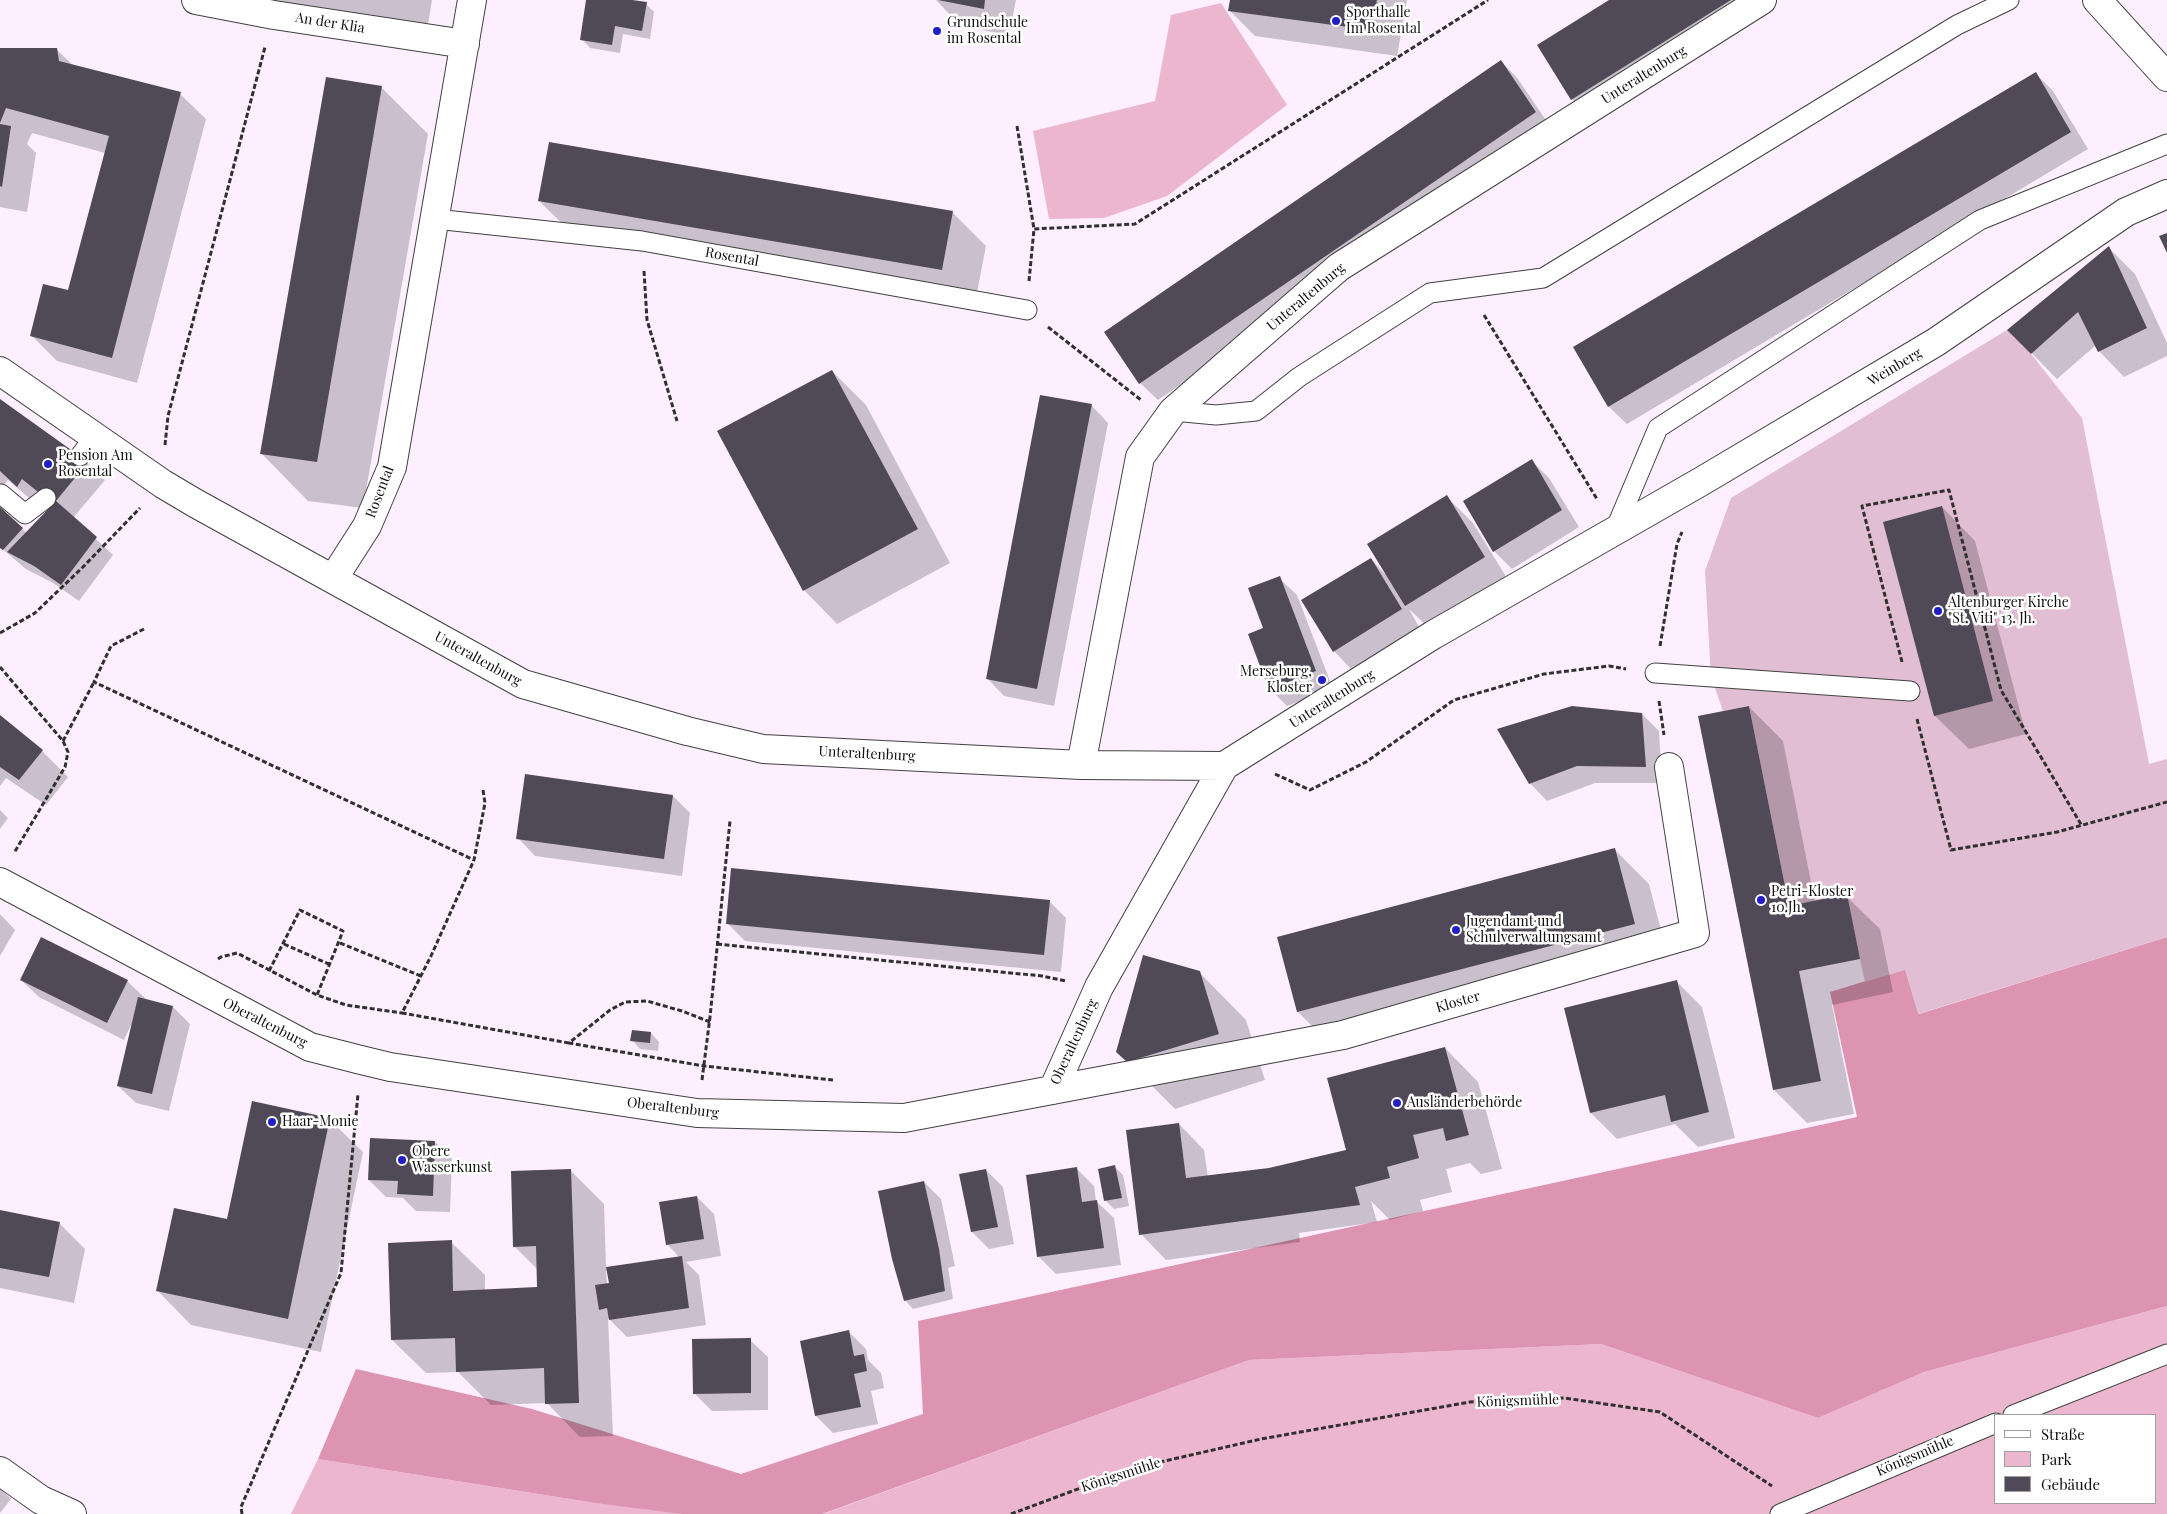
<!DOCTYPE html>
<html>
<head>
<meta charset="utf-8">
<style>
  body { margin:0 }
  #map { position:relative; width:2167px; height:1514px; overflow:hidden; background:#fdefff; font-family:"Playfair Display",serif }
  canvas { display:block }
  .legend { position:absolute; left:1994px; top:1414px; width:162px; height:90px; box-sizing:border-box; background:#fff; border:1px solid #9f9f9f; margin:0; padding:6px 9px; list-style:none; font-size:15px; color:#0e0e0e }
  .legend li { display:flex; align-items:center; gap:10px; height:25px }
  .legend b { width:25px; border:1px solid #9f9f9f }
</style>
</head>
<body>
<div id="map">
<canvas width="2167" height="1514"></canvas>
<ul class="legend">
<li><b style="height:6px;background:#fff"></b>Straße</li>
<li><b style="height:14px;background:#ecb6cf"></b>Park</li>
<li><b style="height:14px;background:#504957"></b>Gebäude</li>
</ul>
</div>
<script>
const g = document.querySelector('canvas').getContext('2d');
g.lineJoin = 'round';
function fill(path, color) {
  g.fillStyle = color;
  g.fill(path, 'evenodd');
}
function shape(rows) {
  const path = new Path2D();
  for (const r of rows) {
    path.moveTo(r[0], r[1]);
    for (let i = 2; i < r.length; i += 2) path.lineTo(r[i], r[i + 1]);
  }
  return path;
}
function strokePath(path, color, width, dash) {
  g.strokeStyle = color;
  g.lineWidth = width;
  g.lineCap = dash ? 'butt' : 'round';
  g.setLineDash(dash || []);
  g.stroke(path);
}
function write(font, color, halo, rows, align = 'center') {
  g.font = font + ' "Playfair Display",serif';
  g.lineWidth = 5;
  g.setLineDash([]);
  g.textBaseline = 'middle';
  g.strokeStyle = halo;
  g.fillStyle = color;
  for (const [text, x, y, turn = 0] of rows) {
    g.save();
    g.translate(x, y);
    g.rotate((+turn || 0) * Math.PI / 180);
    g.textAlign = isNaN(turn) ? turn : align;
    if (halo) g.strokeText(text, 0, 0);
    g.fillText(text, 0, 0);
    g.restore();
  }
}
fill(shape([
  [1221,3,1287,105,1167,196,1104,218,1049,219,1033,131,1155,101,1171,15],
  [2167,1306,2167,1514,823,1514,1249,1360,1601,1344,1818,1418,1924,1372],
  [1996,1415,2156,1415,2156,1503,1996,1503],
  [318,1459,595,1503,703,1514,291,1514]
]), '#ecb6cf');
fill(shape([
  [2167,937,2167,1306,1924,1372,1818,1418,1601,1344,1249,1360,822,1514,682,1514,595,1503,318,1459,356,1369,532,1409,741,1474,923,1414,918,1321,1857,1117,1830,992,1905,969,1919,1014]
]), '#dd94b1');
fill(shape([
  [2007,330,2031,354,2082,418,2149,764,2167,759,2167,937,1918,1014,1905,970,1865,982,1860,959,1789,906,1749,706,1723,711,1711,677,1705,571,1731,498]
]), '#e2bed4');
fill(shape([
  [206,0,432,0,426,37],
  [588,0,624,0,646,4,654,12,650,39,623,34,620,53,590,48,582,39],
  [936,0,1016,0,1009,35,961,26],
  [1231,0,1407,0,1397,56,1255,36,1229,10],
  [1611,0,1775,0,1589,117,1572,99],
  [0,49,57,50,74,66,180,94,206,119,137,383,57,361,31,335,68,292,105,153,32,133,27,144,36,153,27,212,0,207],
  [1501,61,1518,79,1552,129,1158,400,1140,383],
  [2035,73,2053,91,2088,149,1627,424,1609,407,1575,348],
  [381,87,428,134,363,508,308,501,262,454],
  [539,201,952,212,986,246,975,303,573,234],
  [2109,248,2135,274,2167,343,2167,356,2124,377,2099,351,2096,345,2057,379,2009,330],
  [832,371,866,405,950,563,837,624,804,590],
  [0,401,87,463,105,480,73,518,113,555,79,601,53,583,26,569,0,547,0,509,27,533,53,506,40,496,35,503,8,480,0,490],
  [1091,405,1108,423,1054,706,1004,696,987,678],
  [1531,460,1549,478,1579,527,1512,569,1494,551,1464,501],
  [1447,497,1473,523,1510,583,1432,631,1409,609,1419,627,1351,669,1334,651,1371,559,1385,574],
  [1942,507,1975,541,2026,734,1969,749,1935,716],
  [1279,578,1297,595,1333,689,1287,706,1270,689],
  [1749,707,1783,741,1815,902,1846,896,1880,929,1893,992,1832,1005,1854,1114,1807,1123,1774,1090],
  [1642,714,1659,731,1662,783,1595,783,1547,801,1530,783],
  [0,717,42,751,68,777,46,805,6,778,0,786],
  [526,776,673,796,690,813,682,876,535,856,518,838],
  [0,810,8,818,0,829],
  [1615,850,1649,884,1668,957,1332,1046,1298,1012,1279,938],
  [1049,901,1066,918,1061,972,745,941,727,923],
  [0,914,15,930,0,956],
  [1199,972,1246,1020,1265,1080,1175,1109,1118,1052],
  [21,980,127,981,145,998,144,1000,173,1007,190,1024,169,1111,136,1103,118,1086,132,1023,124,1040,39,997],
  [1676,981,1702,1007,1735,1138,1698,1147,1675,1124,1617,1139,1591,1113,1566,1009],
  [651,1033,659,1042,658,1051,640,1049,632,1040],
  [1445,1048,1478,1082,1502,1169,1481,1174,1470,1163,1446,1169,1452,1192,1420,1200,1423,1211,1390,1220,1371,1201,1377,1222,1299,1233,1300,1242,1166,1260,1141,1234,1179,1124,1204,1150,1208,1177,1269,1169,1347,1151],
  [329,1119,363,1152,321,1352,191,1325,158,1291],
  [435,1142,452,1159,450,1212,416,1211,403,1198,386,1197,369,1180],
  [1115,1167,1123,1175,1129,1206,1114,1209,1106,1201],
  [1077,1169,1094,1186,1096,1201,1114,1218,1121,1265,1056,1274,1039,1257],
  [570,1170,604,1204,606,1268,680,1258,667,1244,697,1197,714,1214,721,1256,686,1262,699,1275,706,1325,627,1337,608,1318,613,1436,580,1437,547,1403,491,1405,458,1372,426,1373,392,1340,451,1242,485,1275,485,1291,538,1289,538,1270,515,1247],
  [606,1270,608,1270,610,1284,607,1284],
  [986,1170,1003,1187,1014,1244,989,1249,972,1232],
  [924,1182,941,1199,955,1266,948,1268,953,1299,913,1309,905,1300],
  [0,1211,59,1223,85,1249,74,1303,0,1288],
  [849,1332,866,1349,868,1360,881,1373,884,1388,871,1391,878,1424,833,1433,816,1416],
  [750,1340,768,1357,768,1410,712,1411,694,1393],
  [0,1488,11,1499,0,1513]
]), '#0003');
fill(shape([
  [586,0,632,0,647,2,642,31,615,26,612,45,580,40],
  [938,0,985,0,984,9],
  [1230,0,1377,0,1371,30,1228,11],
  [1609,0,1731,0,1571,100,1537,45],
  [0,48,57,48,59,61,181,92,112,358,30,336,43,284,68,290,109,136,6,108,0,123],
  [1501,60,1536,112,1139,384,1104,332],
  [2036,72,2071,132,1608,407,1573,347],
  [326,77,382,86,317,462,260,454],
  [0,124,11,126,2,187,0,186],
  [549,142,953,211,942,270,538,201],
  [2167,233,2167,253,2159,236],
  [2109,246,2147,328,2098,352,2078,312,2031,354,2007,330],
  [832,370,918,529,803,591,717,431],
  [1040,395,1092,404,1037,689,986,679],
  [0,399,88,462,56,501,97,537,61,585,34,566,7,552,53,504,22,479,17,487,0,471],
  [1532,459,1562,510,1493,552,1463,501],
  [1447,495,1485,557,1405,606,1367,544],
  [1942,506,1993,701,1934,716,1883,522],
  [0,507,23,528,3,550,0,548],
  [1371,558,1402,609,1333,652,1301,600],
  [1280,576,1316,671,1269,690,1248,634,1263,628,1248,588],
  [1572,706,1642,713,1646,767,1577,766,1529,784,1497,729],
  [1749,706,1789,906,1847,894,1860,959,1799,971,1821,1081,1773,1090,1698,716],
  [0,715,43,750,19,780,0,767],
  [525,774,673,795,664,859,516,839],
  [1615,848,1635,924,1297,1012,1277,937],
  [731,868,1050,900,1044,955,726,924],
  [41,937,128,980,107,1023,20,980],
  [1143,955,1200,971,1219,1034,1127,1062,1116,1052],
  [1677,980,1709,1112,1671,1122,1665,1095,1590,1113,1564,1008],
  [138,997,173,1006,152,1094,117,1086],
  [632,1030,651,1032,650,1043,630,1041],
  [1445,1047,1469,1135,1446,1141,1443,1128,1413,1135,1419,1158,1387,1167,1390,1178,1355,1187,1360,1205,1139,1235,1126,1130,1179,1123,1186,1178,1269,1168,1346,1150,1327,1078],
  [252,1101,330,1118,288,1319,156,1291,174,1208,227,1219],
  [370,1138,435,1141,433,1196,397,1194,398,1181,368,1180],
  [1115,1165,1122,1198,1104,1201,1098,1169],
  [1077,1167,1082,1202,1097,1200,1104,1248,1037,1257,1026,1175],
  [571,1169,579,1403,545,1404,544,1368,456,1372,455,1338,391,1340,388,1243,452,1240,453,1291,537,1287,536,1246,513,1247,511,1171],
  [986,1169,998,1227,971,1232,959,1174],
  [924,1181,939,1249,945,1291,904,1301,892,1259,878,1191],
  [697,1196,704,1239,666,1245,659,1202],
  [0,1210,60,1222,49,1277,0,1268],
  [682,1256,689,1308,609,1320,607,1308,599,1310,595,1285,609,1283,606,1267],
  [849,1330,854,1356,864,1354,867,1371,854,1374,861,1407,815,1416,800,1341],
  [751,1338,751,1393,693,1394,692,1339]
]), '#504957');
const service = shape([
  [435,219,642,241,1027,310],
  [1173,411,1216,415,1256,411,1299,377,1430,293,1543,278,1957,25,2009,0],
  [80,456,95,436],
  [1,494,25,514,46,498],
  [1615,530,1658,428,1980,220,2167,144],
  [1655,673,1910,691],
  [2013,1415,2167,1354],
  [1780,1514,1996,1423]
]);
const minor = shape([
  [196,0,274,15,465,44],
  [2097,0,2167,77],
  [0,371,163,484,195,503,523,684,687,731,763,749,1081,765,1224,766,1433,635,1702,481,1936,342,2126,212,2167,194],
  [333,579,367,526,392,467,472,0],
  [1081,765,1140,457,1173,411,1339,267,1762,0],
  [0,882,310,1047,361,1060,390,1067,697,1113,904,1118,1343,1035,1695,933,1669,767],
  [1053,1090,1099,987,1224,766],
  [0,1471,41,1500,72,1514]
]);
strokePath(service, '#414141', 21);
strokePath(minor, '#414141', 30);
strokePath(shape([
  [1017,126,1034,229],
  [644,271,647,320,677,421],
  [1029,281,1034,229,1135,224,1488,0],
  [1484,315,1597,499],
  [1048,327,1141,400],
  [165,445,168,416,265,47],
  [144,629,111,646,94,682,474,860],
  [0,633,35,613,83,567,140,508],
  [1660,646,1677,544,1682,532],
  [1902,662,1862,506,1949,490,2001,690,2082,826],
  [0,667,63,741,68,752,65,767,14,853],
  [1659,701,1664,735],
  [1917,719,1951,850,2057,832,2167,802],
  [63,741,94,682],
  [1275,774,1310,790,1366,762,1454,700,1544,674,1609,666,1626,669],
  [483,790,485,803,474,860,431,956,402,1013,569,1043],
  [340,943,421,976],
  [284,944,331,965],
  [717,944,1042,976,1066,981],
  [218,959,221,957,237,953,317,995,346,1005,402,1013],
  [269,971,300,910,343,931,317,995],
  [710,1022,682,1011,647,1001,625,1002,610,1010,569,1043,704,1066,833,1080],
  [702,1080,710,1017,730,821],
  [242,1514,241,1507,341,1273,358,1094],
  [1011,1514,1134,1468,1261,1439,1470,1402,1564,1398,1660,1412,1772,1486]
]), '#303030', 3, [5, 2.5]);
strokePath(service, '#fff', 19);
strokePath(minor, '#fff', 28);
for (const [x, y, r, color] of [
  [1336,21,5,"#201ec5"],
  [937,31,5,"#201ec5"],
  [48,464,5,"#201ec5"],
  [1938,611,5,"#201ec5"],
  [1322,680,5,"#201ec5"],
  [1761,900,5,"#201ec5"],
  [1456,930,5,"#201ec5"],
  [1397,1103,5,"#201ec5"],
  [272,1122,5,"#201ec5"],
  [402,1160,5,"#201ec5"]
]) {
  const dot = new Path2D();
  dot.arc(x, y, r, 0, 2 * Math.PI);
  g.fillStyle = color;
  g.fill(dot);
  strokePath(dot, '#fff', 2);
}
write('14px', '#0e0e0e', '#fff', [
  ["Sporthalle",1346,13],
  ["Im Rosental",1346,29],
  ["Grundschule",947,23],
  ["im Rosental",947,39],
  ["Pension Am",58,456],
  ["Rosental",58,472],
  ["Altenburger Kirche",1948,603],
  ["\"St. Viti\" 13. Jh.",1948,619],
  ["Merseburg,",1312,672,"right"],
  ["Kloster",1312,688,"right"],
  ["Petri-Kloster",1771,892],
  ["10.Jh.",1771,908],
  ["Jugendamt und",1466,922],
  ["Schulverwaltungsamt",1466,938],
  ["Ausländerbehörde",1407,1103],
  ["Haar-Monie",282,1122],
  ["Obere",412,1152],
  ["Wasserkunst",412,1168]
], 'left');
write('14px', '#0e0e0e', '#fff', [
  ["An der Klia",330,23,9],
  ["Unteraltenburg",1644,75,-32],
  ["Rosental",732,257,10],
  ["Unteraltenburg",1306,297,-40],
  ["Weinberg",1895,367,-31],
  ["Rosental",380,492,-69],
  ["Unteraltenburg",478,659,29],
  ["Unteraltenburg",1332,699,-32],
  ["Unteraltenburg",867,754,3],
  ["Kloster",1458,1002,-16],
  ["Oberaltenburg",265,1023,27],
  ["Oberaltenburg",1074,1042,-65],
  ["Oberaltenburg",673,1108,7],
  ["Königsmühle",1518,1401,-2],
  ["Königsmühle",1915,1456,-23],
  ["Königsmühle",1121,1475,-18]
]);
</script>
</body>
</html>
